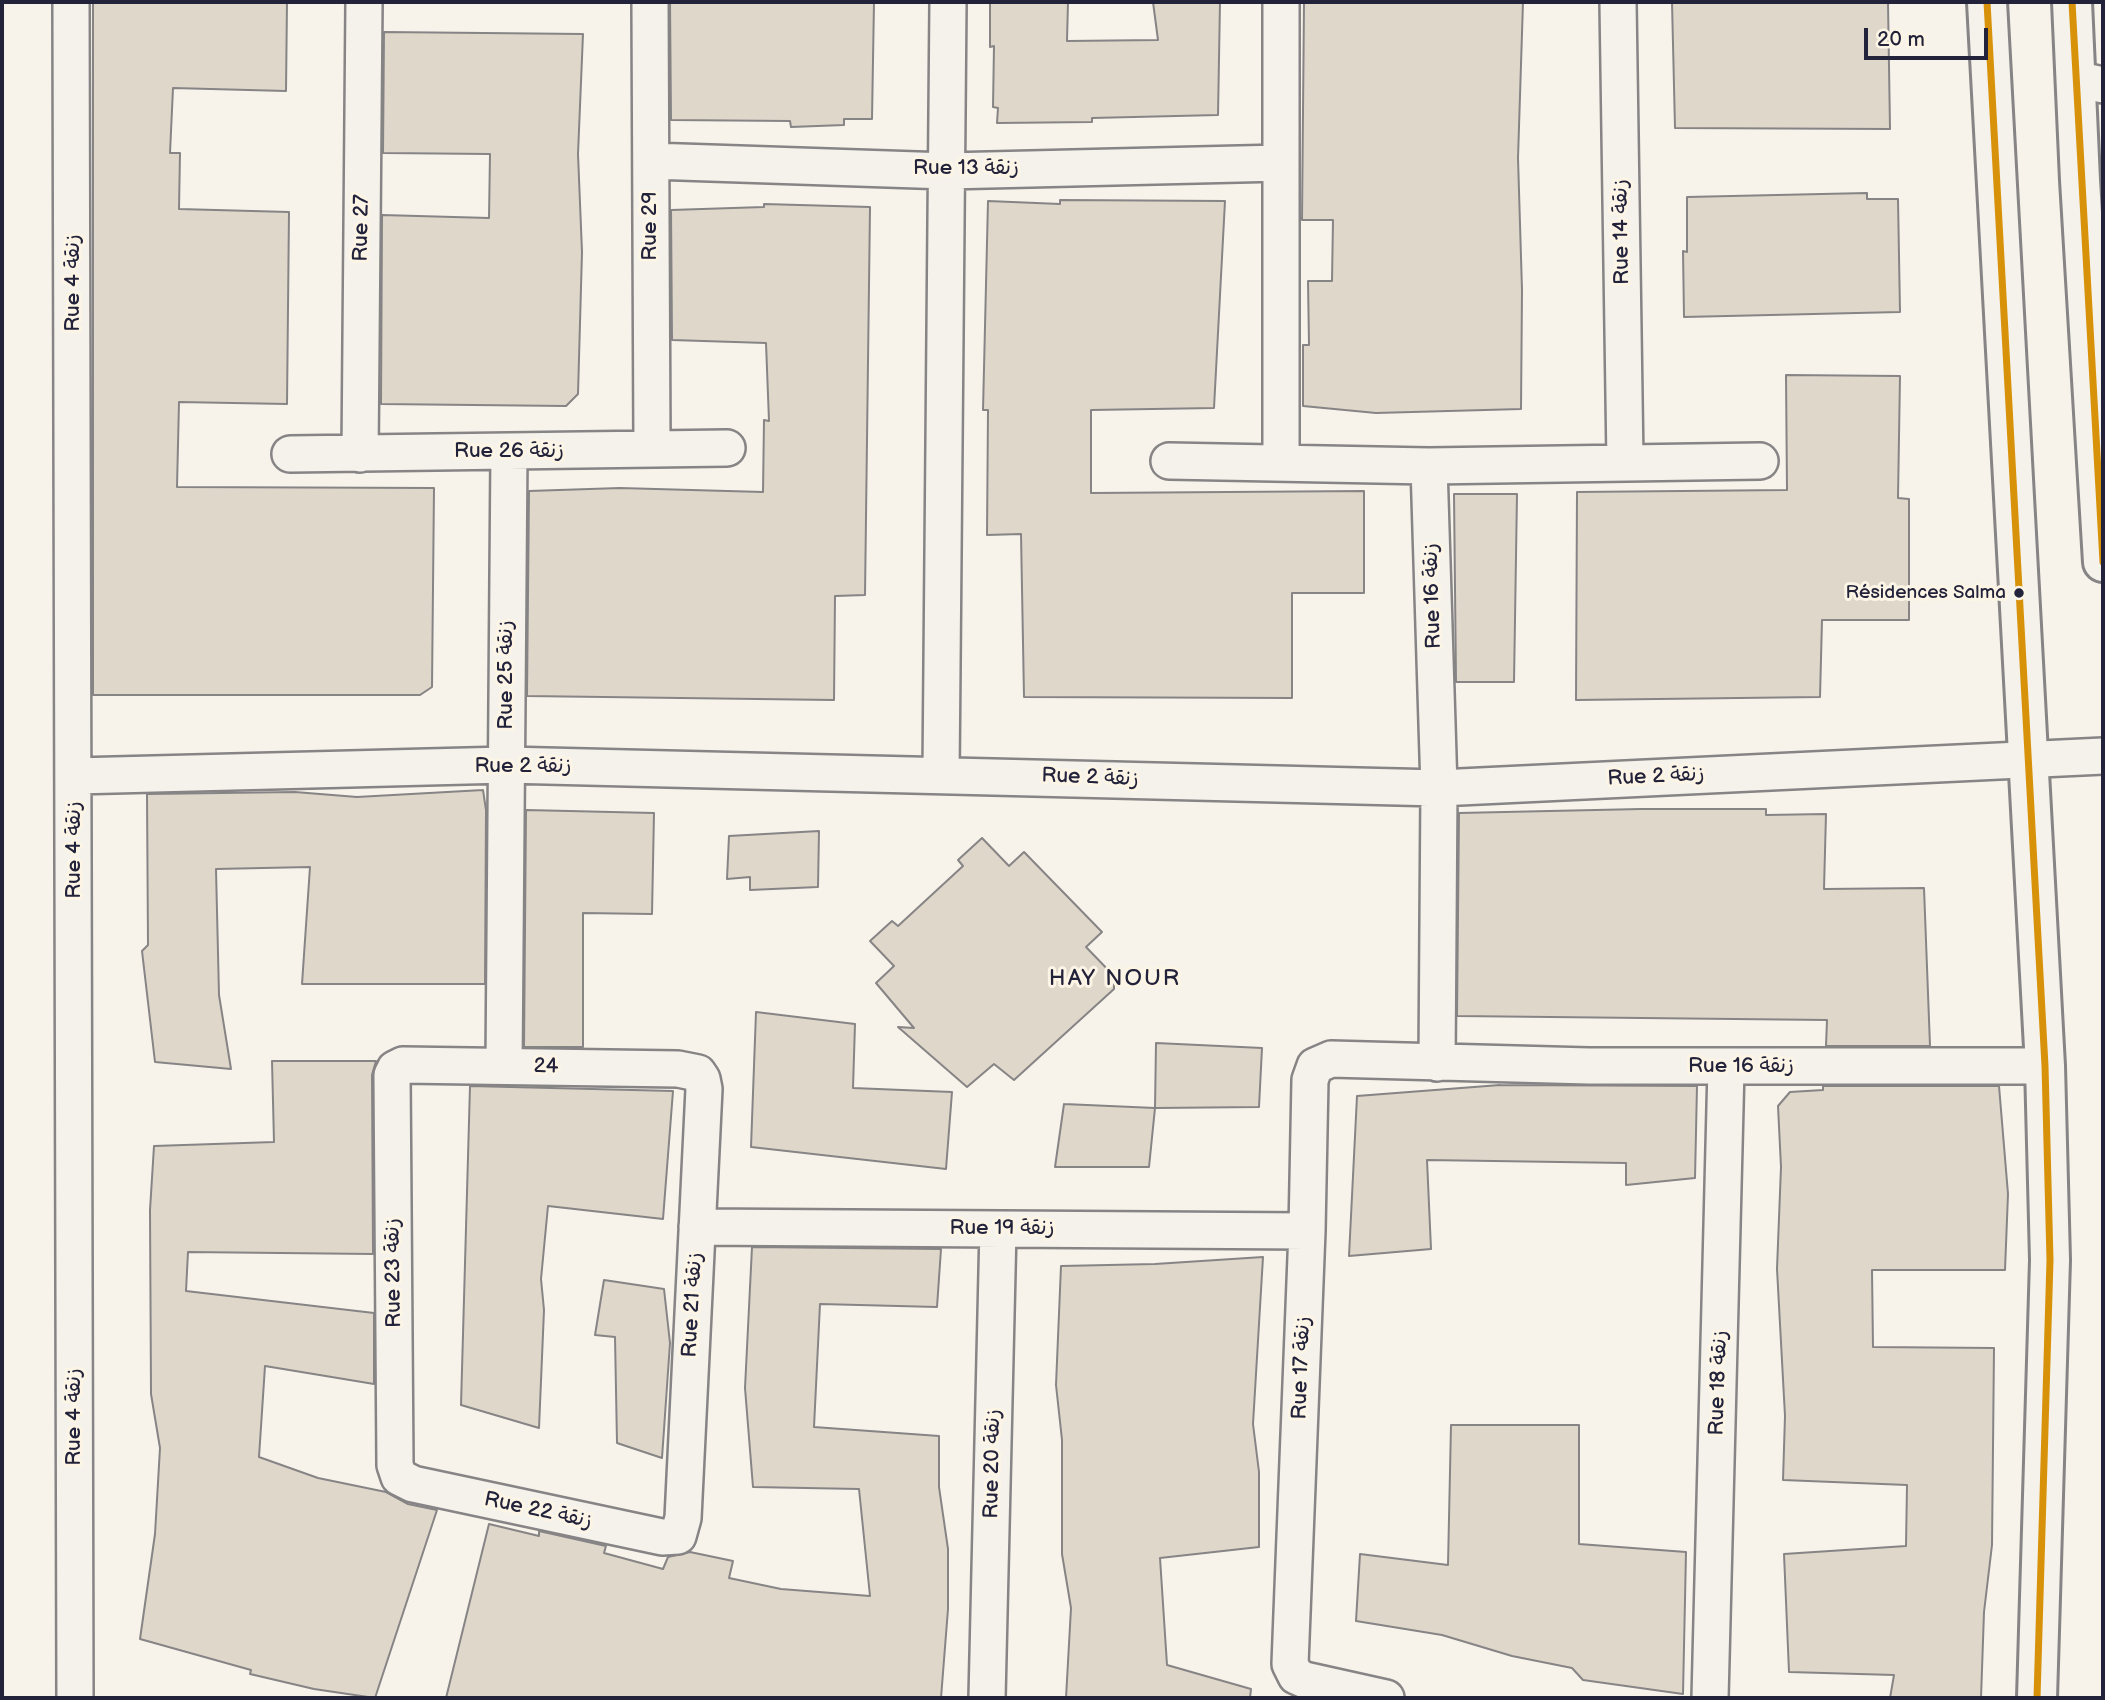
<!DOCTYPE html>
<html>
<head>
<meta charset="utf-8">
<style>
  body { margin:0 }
  #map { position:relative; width:2105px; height:1700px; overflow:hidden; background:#f7f3ea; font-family:"Balsamiq Sans",sans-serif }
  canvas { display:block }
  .frame { position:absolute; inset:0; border:4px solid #22223b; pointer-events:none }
  .scale { position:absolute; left:1864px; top:28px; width:124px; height:32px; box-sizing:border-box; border:4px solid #22223b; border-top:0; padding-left:9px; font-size:21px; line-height:24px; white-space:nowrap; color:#22223b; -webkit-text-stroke:5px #fcf5e5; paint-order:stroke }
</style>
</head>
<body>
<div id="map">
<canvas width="2105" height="1700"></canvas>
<div class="frame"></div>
<div class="scale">20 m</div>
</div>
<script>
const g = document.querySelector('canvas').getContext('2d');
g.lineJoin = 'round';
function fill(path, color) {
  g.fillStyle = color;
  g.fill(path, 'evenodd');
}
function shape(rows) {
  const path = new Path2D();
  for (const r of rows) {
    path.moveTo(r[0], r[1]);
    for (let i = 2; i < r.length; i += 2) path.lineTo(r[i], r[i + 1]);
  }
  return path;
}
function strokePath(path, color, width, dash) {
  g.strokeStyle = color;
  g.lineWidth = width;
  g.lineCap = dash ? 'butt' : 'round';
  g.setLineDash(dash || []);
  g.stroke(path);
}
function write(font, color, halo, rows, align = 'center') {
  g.font = font + ' "Balsamiq Sans","Playpen Sans Arabic",sans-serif';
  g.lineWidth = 6;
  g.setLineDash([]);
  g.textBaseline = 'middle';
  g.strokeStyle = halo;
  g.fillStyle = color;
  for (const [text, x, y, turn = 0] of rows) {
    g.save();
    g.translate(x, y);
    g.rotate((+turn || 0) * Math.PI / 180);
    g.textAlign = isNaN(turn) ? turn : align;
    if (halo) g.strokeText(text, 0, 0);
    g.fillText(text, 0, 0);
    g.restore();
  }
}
const building = shape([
  [93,2,287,2,286,91,173,88,170,153,180,153,179,209,289,212,287,404,179,402,177,487,434,488,432,687,420,695,93,695,93,2],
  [670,2,874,2,872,119,844,119,844,125,791,127,790,121,671,120,670,2],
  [990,2,1068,2,1067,41,1158,40,1153,2,1220,2,1218,115,1092,118,1092,122,997,123,998,108,993,107,994,46,990,47,990,2],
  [1304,2,1523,2,1518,158,1522,290,1521,409,1376,413,1303,406,1303,345,1309,345,1308,281,1332,281,1333,220,1302,220,1304,2],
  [1672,2,1888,2,1890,129,1675,128,1672,2],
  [384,32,583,34,578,154,582,252,578,394,566,406,381,404,382,215,489,218,490,154,383,153,384,32],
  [1867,193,1867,199,1898,199,1900,312,1684,317,1683,251,1687,252,1687,197,1867,193],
  [1060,200,1225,201,1214,408,1091,410,1091,493,1364,491,1364,593,1292,593,1292,698,1024,697,1021,534,987,535,988,410,983,410,988,201,1060,204,1060,200],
  [764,204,870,207,865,595,835,596,834,700,527,696,529,491,620,488,763,492,764,420,769,421,766,343,672,340,671,210,764,207,764,204],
  [1786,375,1900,376,1898,498,1909,499,1909,620,1822,620,1820,697,1576,700,1577,492,1787,490,1786,375],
  [1454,494,1517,494,1514,682,1456,682,1454,494],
  [483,790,486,810,485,984,302,984,310,867,216,869,219,995,231,1069,155,1062,142,951,148,945,147,794,295,792,357,797,483,790],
  [1641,809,1766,809,1766,815,1826,814,1824,889,1924,888,1930,1046,1826,1046,1827,1020,1457,1016,1459,813,1641,809],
  [526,810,654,813,652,914,583,913,583,1047,524,1047,526,810],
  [819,831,818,887,750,890,750,877,727,879,729,836,819,831],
  [982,838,1009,866,1024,852,1102,932,1086,947,1114,976,1114,989,1014,1080,994,1064,967,1087,898,1027,914,1028,876,983,894,966,870,941,892,921,898,926,963,866,958,860,982,838],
  [756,1012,855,1024,853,1088,952,1092,946,1169,751,1147,756,1012],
  [1156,1043,1262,1048,1259,1107,1155,1108,1156,1043],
  [272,1061,376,1061,372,1075,373,1254,188,1252,186,1291,374,1313,374,1384,265,1366,259,1457,318,1478,386,1492,408,1504,437,1510,375,1698,314,1689,250,1674,251,1670,140,1639,155,1534,160,1448,151,1394,150,1210,154,1146,274,1142,272,1061],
  [1500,1085,1697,1086,1695,1178,1626,1185,1626,1163,1427,1160,1431,1249,1349,1256,1357,1096,1500,1085],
  [470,1086,673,1091,663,1219,548,1206,541,1279,544,1310,539,1428,461,1405,470,1086],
  [1823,1086,1999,1086,2008,1194,2005,1270,1872,1270,1873,1347,1994,1348,1992,1545,1984,1612,1981,1698,1890,1698,1894,1675,1789,1672,1784,1554,1906,1546,1907,1485,1783,1480,1785,1416,1777,1269,1781,1167,1778,1106,1790,1092,1823,1090,1823,1086],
  [1064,1104,1155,1108,1149,1167,1055,1167,1064,1104],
  [752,1247,941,1249,937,1307,820,1304,814,1427,939,1436,939,1487,948,1549,948,1609,941,1698,446,1698,489,1524,539,1536,539,1531,606,1546,604,1553,663,1569,668,1557,690,1552,733,1561,729,1578,781,1589,870,1596,859,1489,753,1487,745,1388,752,1247],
  [1263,1257,1253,1424,1259,1472,1259,1547,1160,1558,1167,1665,1251,1689,1250,1698,1066,1698,1071,1608,1062,1554,1062,1440,1056,1385,1061,1266,1155,1264,1263,1257],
  [604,1280,664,1289,670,1343,662,1458,617,1443,615,1337,595,1335,604,1280],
  [1451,1425,1579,1425,1579,1544,1686,1552,1683,1694,1583,1680,1572,1668,1512,1656,1442,1635,1356,1621,1360,1554,1448,1565,1451,1425]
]);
fill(building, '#e0d7cb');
strokePath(building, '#868485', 2);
const minor = shape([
  [71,2,75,1698],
  [650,2,652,449],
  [1618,2,1625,462],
  [2075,79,2103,85],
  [651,161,947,171,1281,163],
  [290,454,727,448],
  [360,454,364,2],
  [1169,461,1429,466,1760,461],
  [1281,462,1281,2],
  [1429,466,1439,788,1437,1063],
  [941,774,948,2],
  [75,776,506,765,1439,788,2103,756],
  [403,1065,678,1069,698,1073,702,1079,704,1089,683,1518,678,1536,662,1537,413,1484,399,1477,395,1465,392,1075,395,1069,403,1065],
  [504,1066,509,453],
  [697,1227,1307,1231],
  [987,1698,998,1229],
  [1386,1698,1305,1680,1296,1676,1290,1664,1307,1231,1310,1080,1315,1066,1331,1059,1589,1066,2045,1066],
  [1710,1698,1726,1068]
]);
const secondary = shape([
  [1987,2,2045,1066,2050,1260,2037,1698],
  [2072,2,2080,180,2103,562]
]);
strokePath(minor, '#868485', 40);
strokePath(secondary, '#868485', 44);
strokePath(minor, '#f5f2ec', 35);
strokePath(secondary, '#f5f2ec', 38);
strokePath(shape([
  [1987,2,2045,1066,2050,1260,2037,1698],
  [2072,2,2103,562]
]), '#d79209', 7);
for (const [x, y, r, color] of [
  [2019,593,6,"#22223b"]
]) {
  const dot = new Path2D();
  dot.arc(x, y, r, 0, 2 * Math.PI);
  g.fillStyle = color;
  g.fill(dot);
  strokePath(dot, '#fcf5e5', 2.5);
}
write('19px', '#22223b', '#fcf5e5', [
  ["Résidences Salma",2006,593]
], 'right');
write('21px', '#22223b', '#fcf5e5', [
  ["Rue 13 زنقة",966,169],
  ["Rue 29",651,226,-90],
  ["Rue 27",362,228,-89],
  ["Rue 14 زنقة",1622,232,-91],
  ["Rue 4 زنقة",74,283,-90],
  ["Rue 26 زنقة",509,452],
  ["Rue 16 زنقة",1433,596,-92],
  ["Rue 25 زنقة",507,675,-90],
  ["Rue 2 زنقة",523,767],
  ["Rue 2 زنقة",1656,777,-3],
  ["Rue 2 زنقة",1090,778,2],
  ["Rue 4 زنقة",75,850,-90],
  ["24",546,1067,1],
  ["Rue 16 زنقة",1741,1067],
  ["Rue 19 زنقة",1002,1229],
  ["Rue 23 زنقة",394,1273,-91],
  ["Rue 21 زنقة",693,1305,-87],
  ["Rue 17 زنقة",1302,1368,-88],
  ["Rue 18 زنقة",1719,1383,-88],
  ["Rue 4 زنقة",75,1417,-90],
  ["Rue 20 زنقة",993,1464,-89],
  ["Rue 22 زنقة",538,1511,12]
]);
g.letterSpacing = '2px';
write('23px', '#22223b', '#fcf5e5', [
  ["HAY NOUR",1115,979]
]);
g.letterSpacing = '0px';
</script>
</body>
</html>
